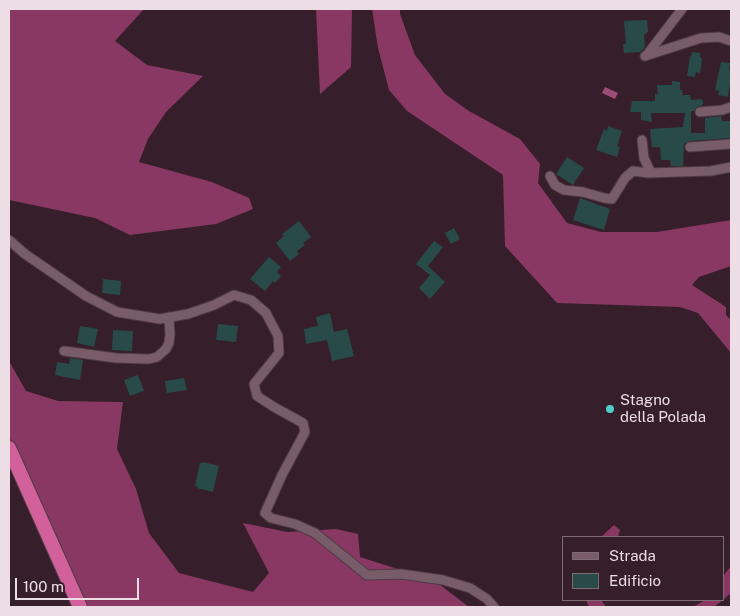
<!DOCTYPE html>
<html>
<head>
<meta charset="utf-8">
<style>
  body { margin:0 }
  #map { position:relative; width:740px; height:616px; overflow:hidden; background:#361f2a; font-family:"Public Sans",sans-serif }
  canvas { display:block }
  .frame { position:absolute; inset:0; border:10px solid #eddde4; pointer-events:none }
  .legend { position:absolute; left:562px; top:536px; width:162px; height:65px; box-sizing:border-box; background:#361f2a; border:1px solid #7f6b74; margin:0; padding:6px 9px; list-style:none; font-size:15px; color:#eddde4 }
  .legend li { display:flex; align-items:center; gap:10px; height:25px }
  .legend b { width:25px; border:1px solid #7f6b74 }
  .scale { position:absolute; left:15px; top:578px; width:124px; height:22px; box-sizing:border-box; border:2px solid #eddde4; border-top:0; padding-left:6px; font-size:15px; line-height:18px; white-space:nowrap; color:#eddde4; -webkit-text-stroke:4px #361f2a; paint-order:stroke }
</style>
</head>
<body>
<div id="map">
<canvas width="740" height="616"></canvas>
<div class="frame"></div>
<ul class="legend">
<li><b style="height:6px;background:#795c69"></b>Strada</li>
<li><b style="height:14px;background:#284b4a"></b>Edificio</li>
</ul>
<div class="scale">100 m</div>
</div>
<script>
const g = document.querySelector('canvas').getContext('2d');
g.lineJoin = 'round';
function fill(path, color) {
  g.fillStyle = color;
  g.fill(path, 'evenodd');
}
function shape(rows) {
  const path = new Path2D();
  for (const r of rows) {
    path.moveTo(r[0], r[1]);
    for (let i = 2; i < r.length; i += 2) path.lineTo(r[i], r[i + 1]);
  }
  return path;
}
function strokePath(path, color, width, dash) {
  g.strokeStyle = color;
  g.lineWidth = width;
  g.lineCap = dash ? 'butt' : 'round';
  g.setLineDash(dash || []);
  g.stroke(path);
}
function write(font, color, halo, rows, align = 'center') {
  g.font = font + ' "Public Sans",sans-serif';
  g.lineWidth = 4;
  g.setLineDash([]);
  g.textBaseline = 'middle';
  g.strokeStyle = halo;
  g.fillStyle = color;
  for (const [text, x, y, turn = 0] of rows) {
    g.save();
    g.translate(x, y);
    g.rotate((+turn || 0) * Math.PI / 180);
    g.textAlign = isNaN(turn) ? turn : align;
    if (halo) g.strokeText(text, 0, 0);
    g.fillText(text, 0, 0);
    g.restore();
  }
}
fill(shape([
  [9,9,144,9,115,41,147,65,203,76,166,112,148,139,139,162,212,182,249,198,253,209,216,224,130,235,95,218,9,200],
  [316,9,352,9,351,67,320,94],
  [372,9,400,9,400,14,415,55,445,94,469,111,520,139,540,164,538,183,567,223,601,232,657,232,731,220,731,266,699,277,692,285,726,307,726,315,731,320,731,353,698,313,680,307,557,303,505,246,503,175,407,111,389,90,378,48],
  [9,361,26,391,58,401,123,402,117,449,136,489,149,533,179,573,253,592,269,573,243,523,287,532,336,529,358,534,360,557,435,581,469,607,86,607,48,527,9,436],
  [614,525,620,530,618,537,601,537],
  [731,566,731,593,724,599,724,575],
  [586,600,601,600,606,607,589,607],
  [705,600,723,600,714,607,693,607]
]), '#883862');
fill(shape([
  [605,87,618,93,615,99,602,93]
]), '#9e4c75');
fill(shape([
  [647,20,648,32,644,35,645,47,640,52,624,53,623,44,626,44,624,21],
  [692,52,700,53,700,57,702,58,700,73,696,72,695,77,687,76,690,56,691,57],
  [721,62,730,63,729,70,731,71,731,84,730,83,728,97,718,95,719,91,715,90],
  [672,81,680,82,680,90,682,90,683,96,684,95,690,95,691,100,702,99,703,101,703,105,697,107,694,111,691,111,691,133,705,133,705,118,721,116,722,121,731,121,731,138,690,141,684,144,683,166,671,166,670,160,661,160,660,147,652,147,650,129,683,127,685,113,651,113,652,122,641,120,641,112,630,112,632,101,655,101,655,94,658,94,657,85,672,85],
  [608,126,622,131,617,146,620,147,617,157,596,150,604,129,607,131],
  [567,157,584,168,573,185,556,174],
  [580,198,610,209,604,230,573,220],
  [299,221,311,237,303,243,305,245,297,251,299,254,290,261,276,243,284,236,282,234],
  [454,228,460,239,451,244,445,233],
  [434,241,443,247,428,266,445,282,430,299,419,288,430,275,416,264],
  [269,257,281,267,277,272,281,276,275,283,273,281,265,291,250,279],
  [103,279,121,281,120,295,102,293],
  [330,313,334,332,347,329,354,356,332,361,327,340,306,344,304,329,318,326,316,317],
  [218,324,238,326,236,342,216,340],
  [80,326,98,329,94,347,77,343],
  [113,330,133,331,132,351,112,350],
  [70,358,83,360,80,380,55,375,57,362,69,364],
  [138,375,144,391,130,396,124,380],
  [184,378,187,390,167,393,165,381],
  [203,462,219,466,213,492,197,488,198,487,195,486,200,463,203,463]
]), '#284b4a');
const minor = shape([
  [645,56,701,38,719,37,731,41],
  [646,56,682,9],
  [700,112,722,110,731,107],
  [642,140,644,158,651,173],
  [690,147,731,144],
  [550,176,555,185,564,190,583,192,604,198,612,199,625,178,633,171,648,173,711,171,731,167],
  [9,240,25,254,57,276,86,296,117,312,160,319,188,314,214,305,234,295,251,300,266,313,278,336,279,353,254,384,257,396,274,407,303,423,305,432,282,475,265,513,271,518,295,524,315,533,367,575,401,574,443,580,470,588,487,599,494,607],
  [64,351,116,358,149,359,157,357,166,349,169,343,170,334,169,317]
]);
const highway = shape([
  [9,448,80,607]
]);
strokePath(minor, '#4f3b44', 11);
strokePath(highway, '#4f3b44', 16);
strokePath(minor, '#795c69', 9);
strokePath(highway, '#d2609a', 14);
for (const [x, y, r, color] of [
  [610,409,5,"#52cdcc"]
]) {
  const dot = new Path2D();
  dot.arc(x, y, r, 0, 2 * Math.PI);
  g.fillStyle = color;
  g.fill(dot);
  strokePath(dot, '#361f2a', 2);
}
write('15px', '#eddde4', '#361f2a', [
  ["Stagno",620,400],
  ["della Polada",620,417]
], 'left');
</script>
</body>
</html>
